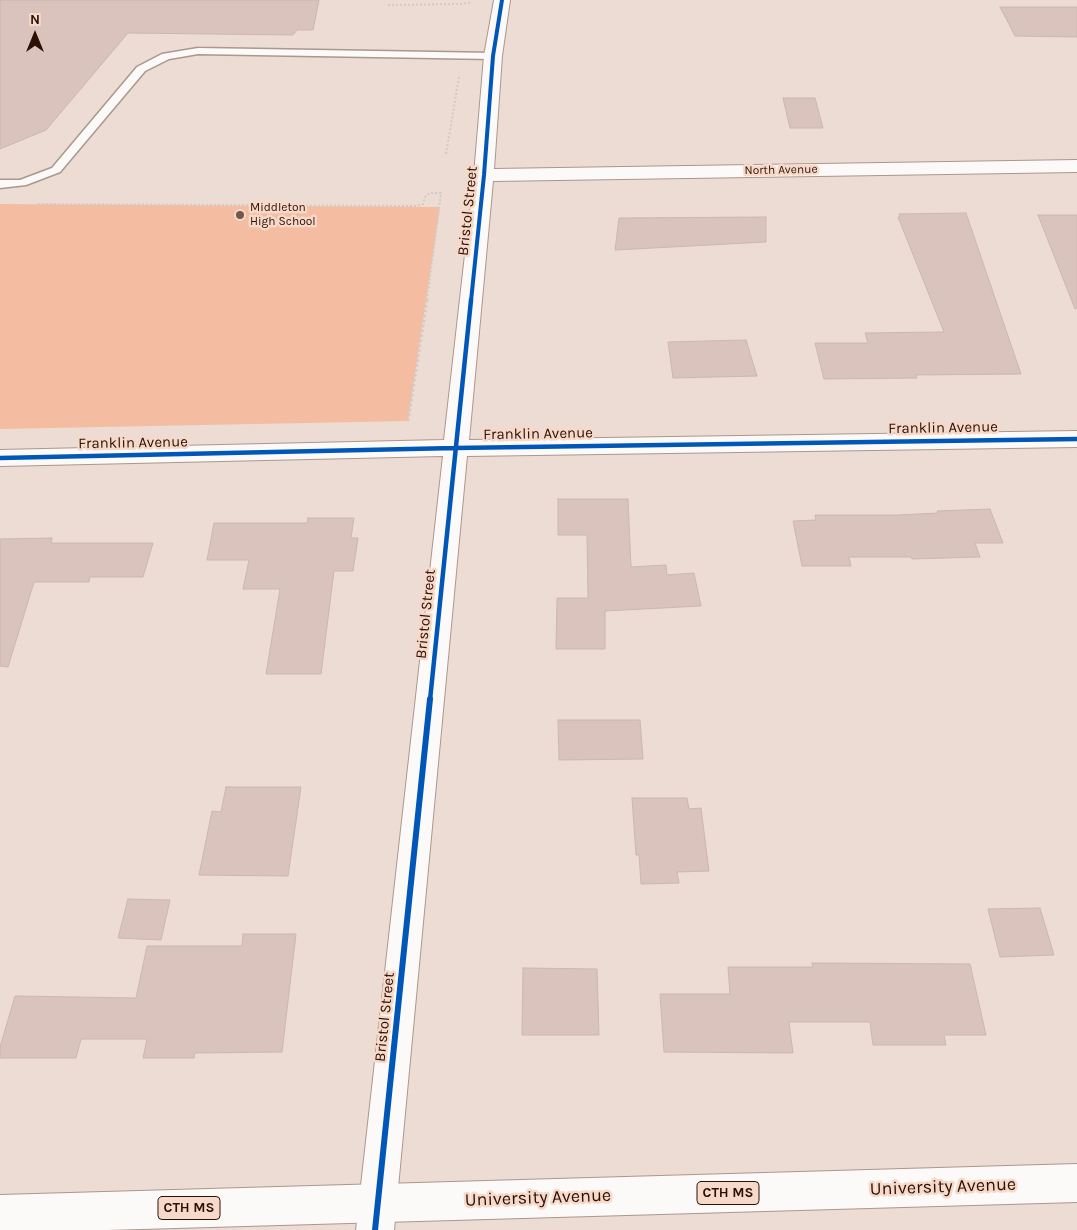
<!DOCTYPE html>
<html>
<head>
<meta charset="utf-8">
<style>
  body { margin:0 }
  #map { position:relative; width:1077px; height:1230px; overflow:hidden; background:#ecdcd4; font-family:Karla,sans-serif }
  canvas { display:block }
  .north { position:absolute; left:10px; top:10px; width:50px; height:50px; -webkit-text-stroke:4px #f7d9ca; paint-order:stroke; rotate:0deg; font-size:14px; font-weight:700; line-height:20px; text-align:center; color:#2b1104 }
  .north::after { content:''; display:block; margin:auto; width:18px; height:22px; background:#2b1104; clip-path:polygon(50% 0,100% 100%,50% 72%,0 100%) }
</style>
</head>
<body>
<div id="map">
<canvas width="1077" height="1230"></canvas>
<div class="north">N</div>
</div>
<script>
const g = document.querySelector('canvas').getContext('2d');
g.lineJoin = 'round';
function fill(path, color) {
  g.fillStyle = color;
  g.fill(path, 'evenodd');
}
function shape(rows) {
  const path = new Path2D();
  for (const r of rows) {
    path.moveTo(r[0], r[1]);
    for (let i = 2; i < r.length; i += 2) path.lineTo(r[i], r[i + 1]);
  }
  return path;
}
function strokePath(path, color, width, dash) {
  g.strokeStyle = color;
  g.lineWidth = width;
  g.lineCap = dash ? 'butt' : 'round';
  g.setLineDash(dash || []);
  g.stroke(path);
}
function write(font, color, halo, rows, align = 'center') {
  g.font = font + ' Karla,sans-serif';
  g.lineWidth = 5;
  g.setLineDash([]);
  g.textBaseline = 'middle';
  g.strokeStyle = halo;
  g.fillStyle = color;
  for (const [text, x, y, turn = 0] of rows) {
    g.save();
    g.translate(x, y);
    g.rotate((+turn || 0) * Math.PI / 180);
    g.textAlign = isNaN(turn) ? turn : align;
    if (halo) g.strokeText(text, 0, 0);
    g.fillText(text, 0, 0);
    g.restore();
  }
}
fill(shape([
  [0,204,440,207,408,421,0,429]
]), '#f4bda1');
const building = shape([
  [0,0,319,0,313,30,297,30,293,35,128,33,46,130,0,149,0,0],
  [1000,7,1077,7,1077,37,1015,36,1000,7],
  [783,98,815,98,823,128,790,128,783,98],
  [966,213,1021,374,916,375,917,378,824,379,815,343,868,343,865,333,944,332,898,217,900,217,899,214,966,213],
  [1038,215,1077,215,1077,308,1075,309,1038,215],
  [766,217,766,242,615,250,619,218,766,217],
  [746,340,757,376,673,378,668,342,746,340],
  [558,499,628,499,631,567,666,565,667,575,694,573,701,606,605,611,605,649,556,649,557,598,588,598,587,535,558,535,558,499],
  [990,509,1003,543,975,543,980,557,912,559,911,557,849,557,851,566,802,566,793,521,816,520,815,515,898,515,938,513,937,511,990,509],
  [308,518,354,518,351,538,358,538,353,571,334,571,321,674,266,674,280,589,243,589,249,560,207,560,214,523,307,523,308,518],
  [52,538,51,543,153,543,143,577,90,577,89,582,34,582,8,667,0,666,0,539,52,538],
  [558,720,640,720,643,759,559,760,558,720],
  [226,787,301,787,288,876,199,875,212,811,221,812,226,787],
  [632,798,687,798,689,809,701,808,709,871,677,872,679,883,641,884,639,855,636,855,632,798],
  [128,899,170,900,161,940,118,938,128,899],
  [1040,908,1054,955,1000,957,988,909,1040,908],
  [243,934,296,934,282,1052,195,1053,194,1058,143,1058,147,1039,81,1039,76,1058,0,1058,0,1047,15,996,136,998,147,946,242,946,243,934],
  [812,963,970,964,986,1035,944,1035,946,1045,873,1045,870,1022,789,1022,793,1053,664,1052,660,994,730,994,728,967,813,967,812,963],
  [523,968,597,969,599,1035,522,1035,523,968]
]);
fill(building, '#d9c3bc');
strokePath(building, '#ccb6b0', 1);
const service = shape([
  [198,48,493,53,498,56,493,59,198,54,169,59,145,71,60,172,26,185,0,188,0,180,20,180,52,168,137,67,162,54,198,48]
]);
const minor = shape([
  [494,0,510,0,502,56,494,169,1077,160,1077,172,493,181,469,440,1077,431,1077,447,467,456,394,1230,356,1230,443,456,0,466,0,450,444,440,474,175,484,56,494,0]
]);
const primary = shape([
  [1077,1164,1077,1202,107,1230,0,1230,0,1195,1077,1164]
]);
strokePath(service, '#ab978c', 3);
strokePath(minor, '#ab978c', 2);
strokePath(primary, '#ab978c', 2);
strokePath(shape([
  [388,5,461,4,472,2],
  [446,154,459,77],
  [38,204,415,206,423,204,425,197,430,193,441,193,427,301]
]), '#d1cbc8', 2, [2, 2]);
strokePath(shape([
  [408,421,427,300]
]), '#d1cbc8', 3, [2.5, 2.5]);
fill(service, '#fcfaf9');
fill(minor, '#fcfaf9');
fill(primary, '#fcfaf9');
strokePath(shape([
  [471,301,484,175,493,56,502,0]
]), '#0057b8', 4);
strokePath(shape([
  [0,458,455,448,1077,439],
  [430,700,471,300]
]), '#0057b8', 4.5);
strokePath(shape([
  [375,1230,430,699]
]), '#0057b8', 6);
for (const [x, y, r, color] of [
  [240,215,5,"#6f584d"]
]) {
  const dot = new Path2D();
  dot.arc(x, y, r, 0, 2 * Math.PI);
  g.fillStyle = color;
  g.fill(dot);
  strokePath(dot, '#f7d9ca', 2);
}
write('12px', '#2b1104', '#f7d9ca', [
  ["North Avenue",781,170,-1]
]);
write('12px', '#2b1104', '#f7d9ca', [
  ["Middleton",250,208],
  ["High School",250,222]
], 'left');
for (const [x, y, w] of [
  [728,1193,62],
  [189,1208,62]
]) {
  const box = new Path2D();
  box.roundRect(x - w / 2, y - 11.5, w, 23, 4);
  g.fillStyle = '#f7d9ca';
  g.fill(box);
  strokePath(box, '#2b1104', 1);
}
write('bold 14px', '#2b1104', null, [
  ["CTH MS",728,1193],
  ["CTH MS",189,1208]
]);
write('15px', '#2b1104', '#f7d9ca', [
  ["Bristol Street",468,211,-84],
  ["Franklin Avenue",943,428,-1],
  ["Franklin Avenue",538,434,-1],
  ["Franklin Avenue",133,443,-1],
  ["Bristol Street",426,614,-84],
  ["Bristol Street",385,1017,-84]
]);
write('18px', '#2b1104', '#f7d9ca', [
  ["University Avenue",943,1187,-2],
  ["University Avenue",538,1198,-2]
]);
</script>
</body>
</html>
